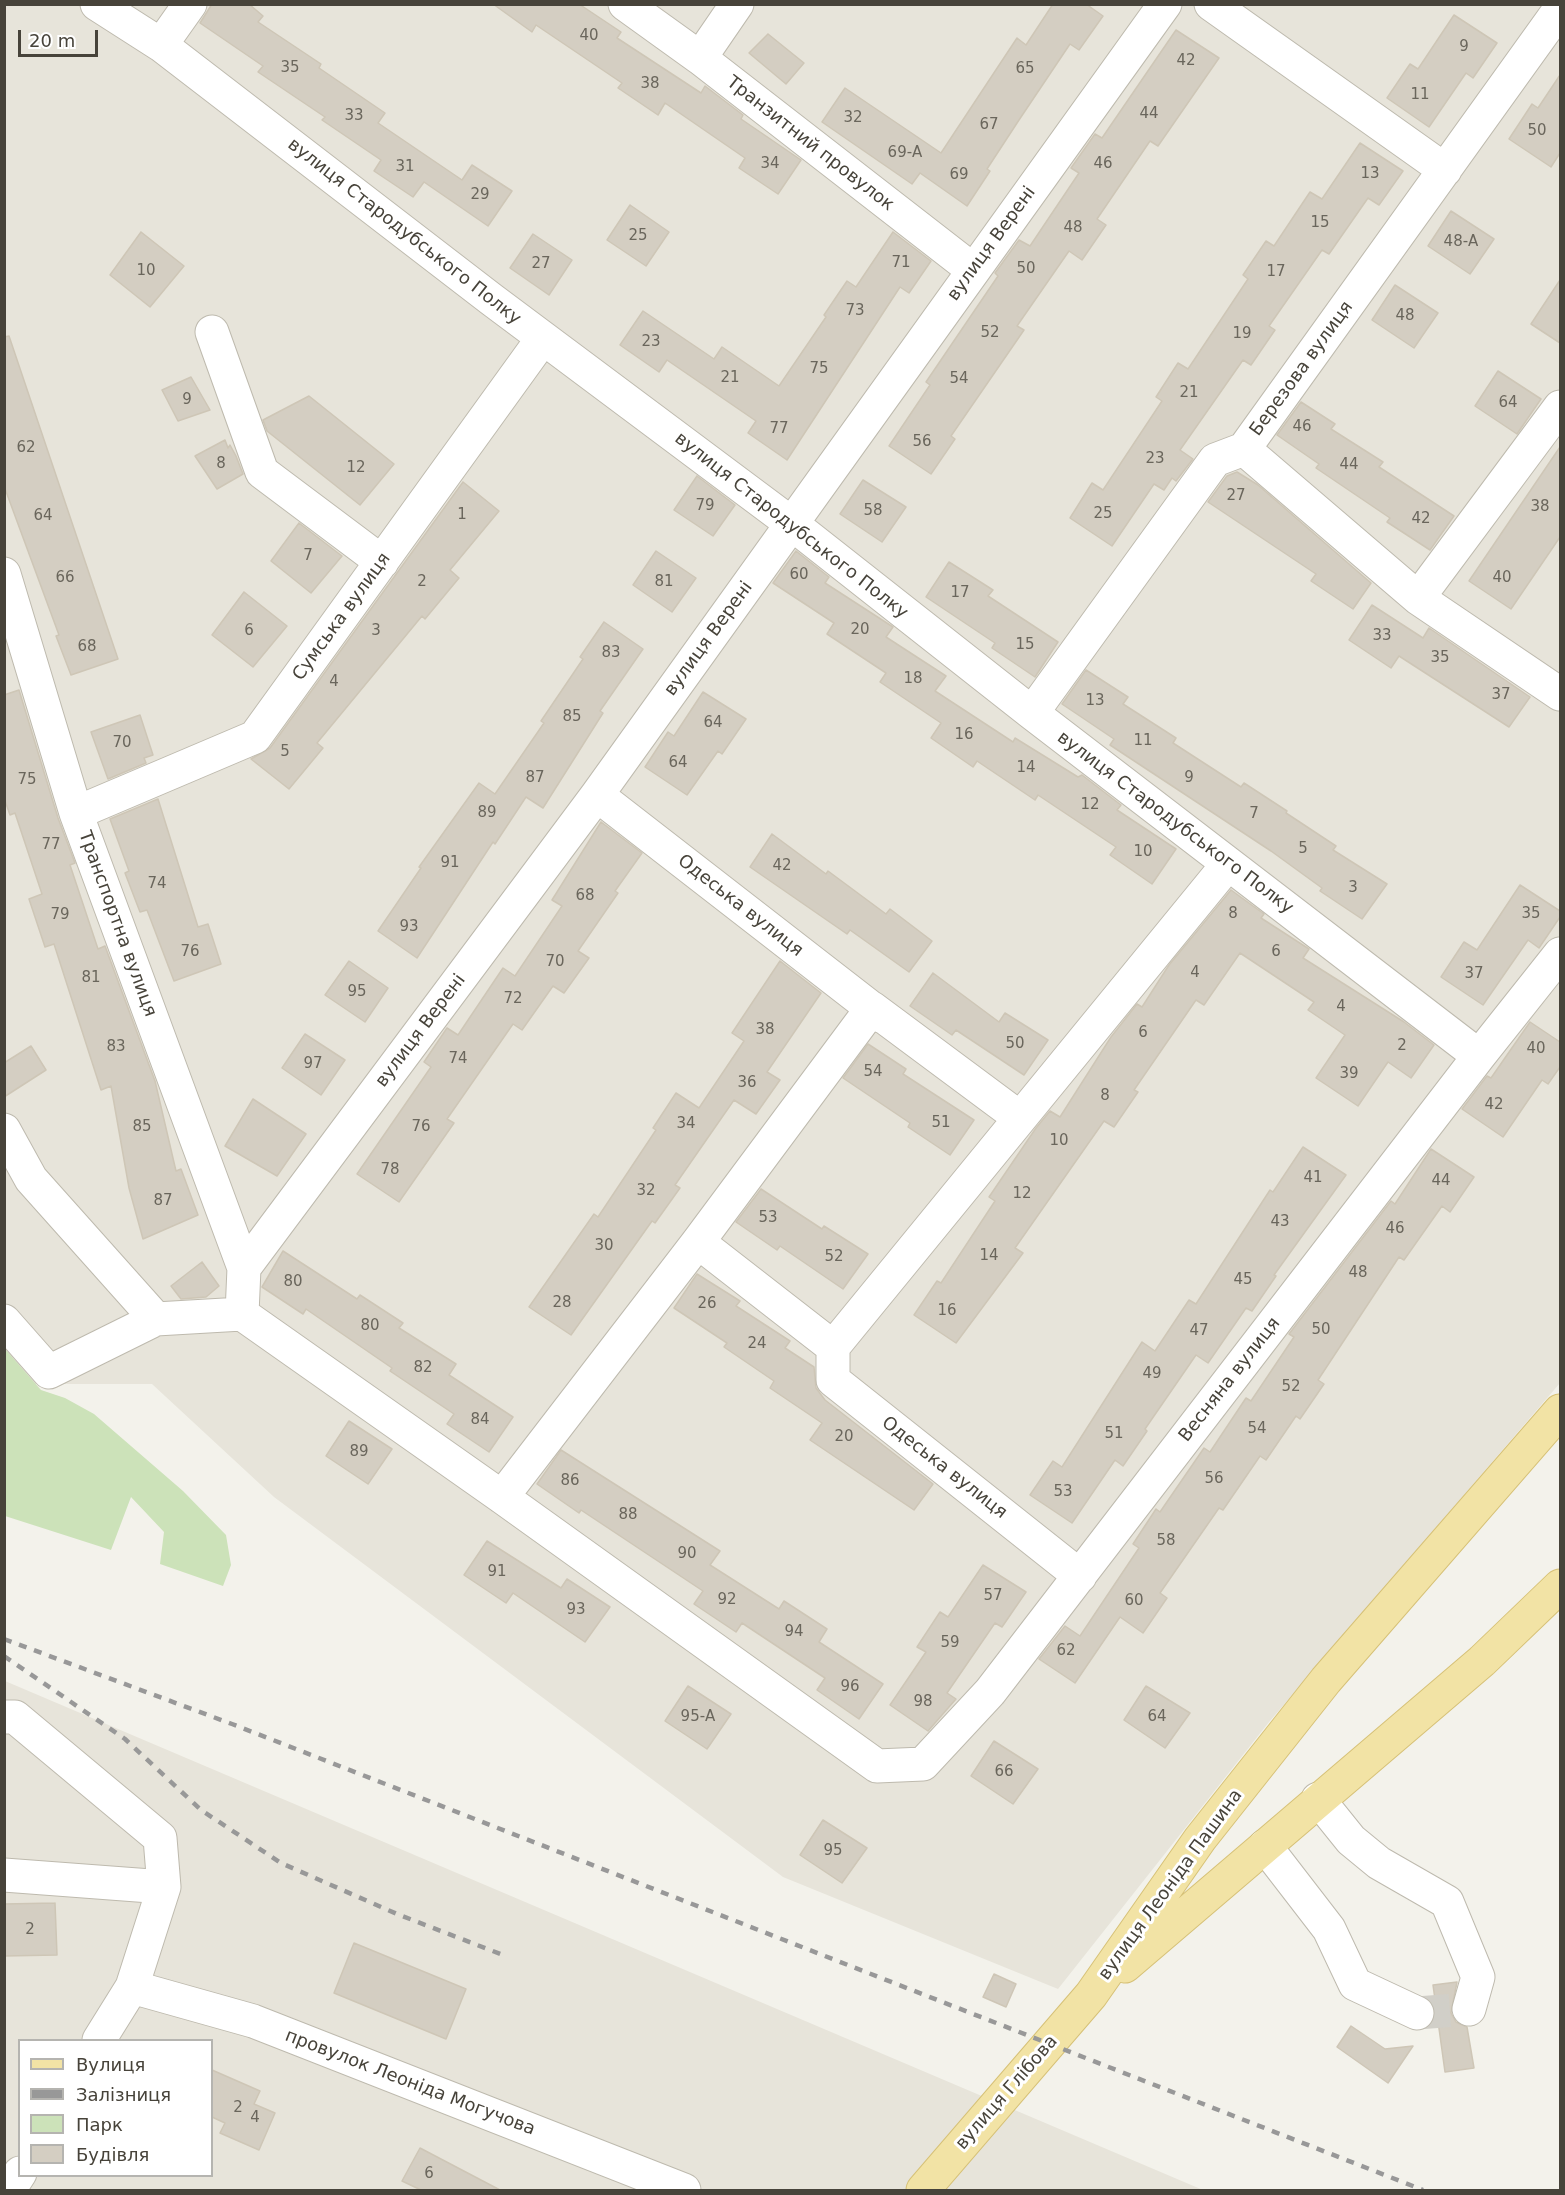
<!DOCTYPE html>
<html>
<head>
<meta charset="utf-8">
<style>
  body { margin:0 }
  #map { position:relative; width:1565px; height:2195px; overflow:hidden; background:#f3f2eb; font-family:"DejaVu Sans",sans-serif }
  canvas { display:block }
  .frame { position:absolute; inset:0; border:6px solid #47433a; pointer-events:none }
  .legend { position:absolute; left:18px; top:2039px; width:195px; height:138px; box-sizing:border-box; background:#fff; border:2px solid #b5b4b0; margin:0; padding:8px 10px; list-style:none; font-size:18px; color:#47433a }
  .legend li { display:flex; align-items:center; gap:12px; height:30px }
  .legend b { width:30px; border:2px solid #b5b4b0 }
  .scale { position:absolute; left:18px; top:30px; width:80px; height:27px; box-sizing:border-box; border:3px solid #47433a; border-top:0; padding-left:8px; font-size:18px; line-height:21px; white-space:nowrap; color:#47433a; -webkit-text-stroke:4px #fff; paint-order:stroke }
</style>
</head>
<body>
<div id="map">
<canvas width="1565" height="2195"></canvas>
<div class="frame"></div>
<ul class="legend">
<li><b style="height:8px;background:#f2e3a5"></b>Вулиця</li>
<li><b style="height:8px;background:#989898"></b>Залізниця</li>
<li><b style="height:16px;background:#cce2b9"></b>Парк</li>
<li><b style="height:16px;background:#d4cec2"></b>Будівля</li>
</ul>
<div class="scale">20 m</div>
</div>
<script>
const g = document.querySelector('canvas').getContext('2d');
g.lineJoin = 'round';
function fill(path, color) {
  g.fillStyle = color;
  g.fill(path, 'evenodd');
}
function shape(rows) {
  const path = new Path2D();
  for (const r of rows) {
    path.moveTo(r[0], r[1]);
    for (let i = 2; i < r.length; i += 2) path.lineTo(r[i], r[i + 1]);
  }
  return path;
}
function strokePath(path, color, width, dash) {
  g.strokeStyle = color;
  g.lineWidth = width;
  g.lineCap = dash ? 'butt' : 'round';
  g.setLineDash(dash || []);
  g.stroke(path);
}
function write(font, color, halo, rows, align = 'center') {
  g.font = font + ' "DejaVu Sans",sans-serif';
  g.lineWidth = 6;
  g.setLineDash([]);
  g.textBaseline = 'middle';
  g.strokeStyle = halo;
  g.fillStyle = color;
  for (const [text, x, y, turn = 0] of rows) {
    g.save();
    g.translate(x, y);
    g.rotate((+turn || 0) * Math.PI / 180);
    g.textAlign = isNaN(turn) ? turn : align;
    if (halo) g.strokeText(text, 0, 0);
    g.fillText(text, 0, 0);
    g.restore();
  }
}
fill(shape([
  [5,5,1560,5,1560,1383,1269,1722,1058,1989,783,1877,274,1497,152,1384,5,1384],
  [5,1681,1203,2190,5,2190],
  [20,2040,212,2040,212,2176,20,2176]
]), '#e7e4da');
fill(shape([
  [5,1349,41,1390,65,1398,94,1414,183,1491,226,1535,231,1565,223,1586,160,1564,164,1532,131,1497,111,1550,5,1516]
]), '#cce2b9');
const building = shape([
  [212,4,249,4,263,16,258,22,321,64,319,68,385,113,378,123,462,180,472,165,512,191,488,226,424,182,413,197,374,171,381,160,322,120,325,117,258,72,263,66,200,23,212,4],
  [493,4,579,4,621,32,617,38,701,93,705,86,743,115,741,119,801,160,778,194,739,168,745,158,665,103,658,115,618,88,622,83,536,25,532,32,493,4],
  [1053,4,1086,4,1103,16,1079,50,1070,44,1019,120,987,169,990,171,967,206,920,173,912,184,822,122,845,88,941,153,1017,38,1026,45,1053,4],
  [1454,15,1497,43,1473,78,1466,73,1429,127,1387,98,1410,64,1418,69,1454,15],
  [1176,30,1219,58,1158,146,1150,141,1097,219,1106,225,1082,260,1069,251,1017,326,1024,330,951,436,955,439,931,474,889,446,930,385,926,382,998,276,995,273,1019,240,1030,246,1079,173,1071,168,1095,134,1102,138,1176,30],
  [768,34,804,63,786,84,749,53,768,34],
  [1560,75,1560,153,1551,167,1509,139,1532,104,1538,108,1560,75],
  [1360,143,1403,171,1379,205,1368,198,1329,254,1322,250,1269,326,1275,330,1251,365,1243,360,1180,450,1193,459,1176,481,1172,478,1164,490,1154,484,1112,546,1070,518,1092,483,1103,490,1162,401,1156,397,1178,363,1188,369,1248,279,1243,275,1266,241,1274,246,1310,192,1322,199,1360,143],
  [630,205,669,232,646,266,607,240,630,205],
  [1451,211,1494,239,1470,274,1428,246,1451,211],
  [141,232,184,266,150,307,110,275,141,232],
  [893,232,931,261,909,293,900,287,787,460,748,433,756,421,667,360,659,372,620,345,643,311,714,359,722,347,779,386,826,317,824,315,847,281,856,287,893,232],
  [533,234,572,260,549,295,510,268,533,234],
  [1560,280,1560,343,1531,324,1560,280],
  [1395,285,1438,313,1414,348,1372,320,1395,285],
  [9,336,118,659,71,675,56,636,59,635,4,486,4,337,9,336],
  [1498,371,1541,399,1517,434,1475,406,1498,371],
  [191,377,210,410,178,421,162,390,191,377],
  [309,396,394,464,360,505,267,431,263,420,309,396],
  [1301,402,1335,424,1331,429,1383,462,1379,467,1454,516,1430,550,1387,522,1390,518,1316,468,1319,464,1277,435,1301,402],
  [225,440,228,448,230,445,236,456,243,474,217,489,195,456,225,440],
  [1560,447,1560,537,1511,609,1469,581,1560,447],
  [1237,472,1258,485,1371,583,1353,609,1311,581,1316,574,1208,502,1227,476,1237,472],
  [697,476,735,505,713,536,674,510,697,476],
  [863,480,906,507,882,542,840,514,863,480],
  [463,482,499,511,450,570,459,578,425,619,422,616,317,743,323,748,289,789,251,759,270,748,463,482],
  [299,523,342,556,311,593,271,561,299,523],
  [656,551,696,578,672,612,633,585,656,551],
  [796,551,829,577,825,583,893,627,886,637,946,676,935,691,1013,742,1015,738,1078,777,1082,775,1121,805,1117,810,1176,849,1152,884,1110,855,1116,847,1038,795,1035,800,977,761,973,767,931,738,941,723,880,682,886,673,827,634,834,623,773,583,796,551],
  [949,562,993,590,988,596,1058,642,1035,677,992,648,995,643,926,597,949,562],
  [244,592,287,626,253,667,212,635,244,592],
  [1372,605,1423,638,1429,628,1530,697,1509,727,1399,656,1391,668,1349,640,1372,605],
  [604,622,643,649,600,711,603,713,543,808,526,797,495,844,493,842,417,958,378,931,421,868,419,867,479,783,495,794,544,723,541,721,583,659,580,657,604,622],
  [1086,670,1128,697,1123,704,1176,738,1173,743,1241,787,1244,783,1287,811,1286,813,1336,846,1333,850,1387,884,1362,919,1320,891,1322,888,1271,851,1110,745,1114,739,1062,704,1086,670],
  [19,690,58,818,75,863,70,865,98,949,105,946,155,1081,176,1171,181,1169,198,1215,143,1239,129,1188,111,1086,101,1090,54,944,45,947,29,899,42,894,15,813,10,815,4,798,4,695,19,690],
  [703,692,746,719,722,754,718,751,687,795,645,767,668,732,674,736,703,692],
  [140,715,153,755,144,758,146,763,108,779,91,732,140,715],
  [158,799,198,927,208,924,221,964,174,981,147,910,140,912,125,873,129,871,110,819,158,799],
  [601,822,642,853,615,891,618,893,578,951,589,958,564,993,553,986,522,1030,513,1024,447,1119,454,1123,399,1202,357,1174,431,1067,424,1062,447,1028,458,1035,503,968,515,976,562,906,552,900,601,822],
  [772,834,826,874,828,871,886,914,890,909,932,941,909,972,850,930,847,934,750,867,772,834],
  [1520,885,1560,911,1560,917,1539,948,1528,940,1483,1005,1441,977,1464,942,1477,950,1520,885],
  [1231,890,1264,914,1261,918,1309,949,1303,958,1404,1022,1434,1045,1411,1078,1388,1062,1358,1106,1316,1078,1345,1035,1308,1010,1314,1002,1240,953,1204,1005,1196,1000,1134,1090,1138,1092,1114,1127,1104,1121,1015,1248,1023,1253,956,1343,914,1315,937,1281,941,1283,995,1201,989,1197,1036,1128,1050,1111,1060,1117,1111,1037,1137,1004,1142,1007,1169,965,1231,890],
  [349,961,388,988,365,1022,325,995,349,961],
  [780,961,821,993,767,1072,780,1080,756,1114,734,1100,675,1185,680,1188,655,1223,652,1221,571,1335,529,1307,594,1214,598,1217,656,1130,653,1128,676,1093,699,1108,744,1041,732,1033,780,961],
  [933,973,999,1022,1005,1013,1048,1040,1024,1075,956,1030,952,1035,910,1006,933,973],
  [1530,1022,1560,1042,1560,1067,1548,1084,1542,1080,1503,1137,1462,1109,1487,1076,1491,1078,1530,1022],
  [305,1034,345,1060,321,1095,282,1068,305,1034],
  [868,1044,906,1069,903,1074,974,1120,950,1155,908,1127,910,1123,843,1078,868,1044],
  [31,1046,46,1070,4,1097,4,1063,31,1046],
  [253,1099,306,1134,277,1176,225,1146,253,1099],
  [1303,1147,1346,1175,1274,1275,1276,1276,1252,1311,1246,1308,1208,1363,1196,1355,1145,1429,1147,1431,1123,1466,1115,1460,1072,1523,1030,1495,1053,1461,1062,1467,1142,1342,1155,1351,1189,1300,1196,1304,1270,1190,1273,1192,1303,1147],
  [1431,1149,1474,1177,1450,1212,1442,1206,1404,1260,1399,1257,1318,1380,1324,1384,1300,1419,1296,1416,1266,1460,1260,1456,1223,1510,1219,1508,1160,1593,1167,1598,1143,1633,1120,1617,1075,1683,1039,1659,1065,1626,1080,1636,1139,1548,1133,1544,1156,1509,1160,1512,1204,1448,1210,1452,1246,1398,1251,1401,1294,1337,1289,1334,1391,1201,1395,1204,1431,1149],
  [761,1189,822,1229,824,1226,868,1254,843,1289,780,1246,777,1250,736,1222,761,1189],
  [283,1251,357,1299,360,1295,403,1323,399,1328,456,1364,449,1375,513,1417,489,1452,447,1424,454,1414,390,1371,392,1368,306,1309,303,1314,262,1287,283,1251],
  [202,1262,219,1286,206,1297,181,1299,171,1286,202,1262],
  [697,1274,740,1301,736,1306,790,1341,785,1348,814,1367,816,1388,825,1400,933,1484,914,1510,810,1440,822,1423,770,1388,774,1381,724,1347,727,1343,674,1308,697,1274],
  [349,1421,392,1449,368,1484,326,1456,349,1421],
  [561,1450,720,1551,710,1565,779,1609,784,1601,827,1629,819,1642,883,1684,859,1719,817,1690,825,1678,742,1623,736,1632,694,1604,703,1591,581,1510,579,1513,537,1484,561,1450],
  [487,1541,561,1588,567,1579,610,1607,585,1642,513,1593,506,1603,464,1575,487,1541],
  [983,1565,1026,1592,1002,1627,995,1623,947,1693,956,1699,928,1731,890,1705,926,1652,917,1647,940,1612,948,1617,983,1565],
  [688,1686,731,1714,707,1749,665,1721,688,1686],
  [1146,1686,1190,1713,1165,1748,1124,1720,1146,1686],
  [994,1741,1038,1769,1013,1804,971,1776,994,1741],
  [823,1820,867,1848,842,1883,800,1855,823,1820],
  [55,1903,57,1955,4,1956,4,1904,55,1903],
  [354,1943,466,1989,446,2039,334,1993,354,1943],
  [994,1974,1016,1984,1006,2007,983,1997,994,1974],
  [1457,1982,1451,2013,1456,2022,1467,2027,1474,2068,1445,2072,1433,1985,1457,1982],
  [1351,2026,1385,2049,1413,2046,1388,2083,1337,2047,1351,2026],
  [212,2070,260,2091,254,2104,275,2113,259,2150,220,2133,225,2123,212,2117,212,2070],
  [420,2148,500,2190,421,2190,402,2181,420,2148]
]);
fill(building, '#d4cec2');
strokePath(building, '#cec6b6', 1.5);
strokePath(shape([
  [1417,2013,1469,2009]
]), '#d1cfc8', 33, [33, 16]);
const minor = shape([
  [97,4,161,45,491,299,792,524,1032,713,1479,1056],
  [625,4,700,58],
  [737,4,700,58,973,270],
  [1211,4,1445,170],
  [161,45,190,4],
  [212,332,262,472,382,562],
  [1244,449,1418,598,1560,694],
  [4,574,76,813,244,1268,242,1314,156,1319,49,1372,4,1321],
  [1418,598,1560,407],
  [1032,713,1215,460,1244,449,1560,9],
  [597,795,883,1017],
  [76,813,255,737,543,338],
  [4,1130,31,1179,156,1319],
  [698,1242,833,1347,1228,864],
  [244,1268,597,795,1165,4],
  [242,1314,502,1497,877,1766,923,1764,990,1692,1479,1056,1560,954],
  [833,1347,833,1380,1080,1576],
  [502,1497,698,1242,872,1008,1020,1118],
  [4,1717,15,1717,160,1838,164,1887,132,1987,99,2040],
  [1318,1799,1351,1840,1379,1863,1447,1902,1478,1977,1469,2009],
  [1265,1846,1329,1929,1355,1984,1417,2013],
  [4,1875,164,1887],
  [132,1987,253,2021,684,2190],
  [9,2190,20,2173]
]);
const major = shape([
  [1125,1966,1482,1661,1560,1586],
  [923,2190,1091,1995,1200,1839,1326,1680,1560,1411]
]);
strokePath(minor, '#bebaae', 35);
strokePath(major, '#d6c177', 35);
strokePath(minor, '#fff', 33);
strokePath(major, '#f2e3a5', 33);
strokePath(shape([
  [4,1639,232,1724,1423,2190],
  [4,1656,125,1739,201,1810,281,1863,397,1914,503,1955]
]), '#989898', 4.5, [8, 8]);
write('15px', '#6a665c', null, [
  ["40",589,36],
  ["9",1464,47],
  ["42",1186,61],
  ["35",290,68],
  ["65",1025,69],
  ["38",650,84],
  ["11",1420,95],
  ["44",1149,114],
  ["33",354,116],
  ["32",853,118],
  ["67",989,125],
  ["50",1537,131],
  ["69-А",905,153],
  ["34",770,164],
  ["46",1103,164],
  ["31",405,167],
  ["13",1370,174],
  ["69",959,175],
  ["29",480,195],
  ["15",1320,223],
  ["48",1073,228],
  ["25",638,236],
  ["48-А",1461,242],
  ["71",901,263],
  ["27",541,264],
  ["50",1026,269],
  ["10",146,271],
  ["17",1276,272],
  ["73",855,311],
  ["48",1405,316],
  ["52",990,333],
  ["19",1242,334],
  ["23",651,342],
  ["75",819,369],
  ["21",730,378],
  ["54",959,379],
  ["21",1189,393],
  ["9",187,400],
  ["64",1508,403],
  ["46",1302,427],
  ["77",779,429],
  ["56",922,442],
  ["62",26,448],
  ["23",1155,459],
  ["8",221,464],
  ["44",1349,465],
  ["12",356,468],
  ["27",1236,496],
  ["79",705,506],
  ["38",1540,507],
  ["58",873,511],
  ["25",1103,514],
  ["1",462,515],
  ["64",43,516],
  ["42",1421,519],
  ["7",308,556],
  ["60",799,575],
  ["66",65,578],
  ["40",1502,578],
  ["2",422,582],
  ["81",664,582],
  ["17",960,593],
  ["20",860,630],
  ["6",249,631],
  ["3",376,631],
  ["33",1382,636],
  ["15",1025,645],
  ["68",87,647],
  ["83",611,653],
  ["35",1440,658],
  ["18",913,679],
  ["4",334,682],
  ["37",1501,695],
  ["13",1095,701],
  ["85",572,717],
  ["64",713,723],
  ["16",964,735],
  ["11",1143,741],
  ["70",122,743],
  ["5",285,752],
  ["64",678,763],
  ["14",1026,768],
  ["87",535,778],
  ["9",1189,778],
  ["75",27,780],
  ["12",1090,805],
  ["89",487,813],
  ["7",1254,814],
  ["77",51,845],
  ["5",1303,849],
  ["10",1143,852],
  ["91",450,863],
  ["42",782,866],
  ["74",157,884],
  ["3",1353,888],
  ["68",585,896],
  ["8",1233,914],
  ["35",1531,914],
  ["79",60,915],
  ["93",409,927],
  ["76",190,952],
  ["6",1276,952],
  ["70",555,962],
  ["4",1195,973],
  ["37",1474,974],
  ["81",91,978],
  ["95",357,992],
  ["72",513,999],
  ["4",1341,1007],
  ["38",765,1030],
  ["6",1143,1033],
  ["50",1015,1044],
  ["2",1402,1046],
  ["83",116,1047],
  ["40",1536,1049],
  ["74",458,1059],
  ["97",313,1064],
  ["54",873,1072],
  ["39",1349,1074],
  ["36",747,1083],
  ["8",1105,1096],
  ["42",1494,1105],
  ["51",941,1123],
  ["34",686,1124],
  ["85",142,1127],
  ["76",421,1127],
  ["10",1059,1141],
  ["78",390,1170],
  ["41",1313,1178],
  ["44",1441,1181],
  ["32",646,1191],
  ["12",1022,1194],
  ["87",163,1201],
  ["53",768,1218],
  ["43",1280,1222],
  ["46",1395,1229],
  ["30",604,1246],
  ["14",989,1256],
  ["52",834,1257],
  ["48",1358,1273],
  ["45",1243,1280],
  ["80",293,1282],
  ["28",562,1303],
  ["26",707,1304],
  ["16",947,1311],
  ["80",370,1326],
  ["50",1321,1330],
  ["47",1199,1331],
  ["24",757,1344],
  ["82",423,1368],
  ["49",1152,1374],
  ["52",1291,1387],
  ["84",480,1420],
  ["54",1257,1429],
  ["51",1114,1434],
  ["20",844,1437],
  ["89",359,1452],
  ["56",1214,1479],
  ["86",570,1481],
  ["53",1063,1492],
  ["88",628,1515],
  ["58",1166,1541],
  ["90",687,1554],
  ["91",497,1572],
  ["57",993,1596],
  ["92",727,1600],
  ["60",1134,1601],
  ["93",576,1610],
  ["94",794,1632],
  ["59",950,1643],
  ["62",1066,1651],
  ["96",850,1687],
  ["98",923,1702],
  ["95-А",698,1717],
  ["64",1157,1717],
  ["66",1004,1772],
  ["95",833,1851],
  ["2",30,1930],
  ["2",238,2108],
  ["4",255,2118],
  ["6",429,2174]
]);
write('18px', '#47433a', '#fff', [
  ["Транзитний провулок",810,144,38],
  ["вулиця Стародубського Полку",404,232,38],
  ["вулиця Верені",992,244,-54],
  ["Березова вулиця",1302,369,-54],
  ["вулиця Стародубського Полку",791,526,38],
  ["Сумська вулиця",342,617,-54],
  ["вулиця Верені",709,639,-54],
  ["вулиця Стародубського Полку",1175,823,37],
  ["Одеська вулиця",740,906,38],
  ["Транспортна вулиця",117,924,70],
  ["вулиця Верені",421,1031,-53],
  ["Весняна вулиця",1230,1380,-52],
  ["Одеська вулиця",944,1468,38],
  ["вулиця Леоніда Пашина",1171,1885,-54],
  ["провулок Леоніда Могучова",410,2083,21],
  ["вулиця Глібова",1007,2093,-49]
]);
</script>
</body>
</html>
